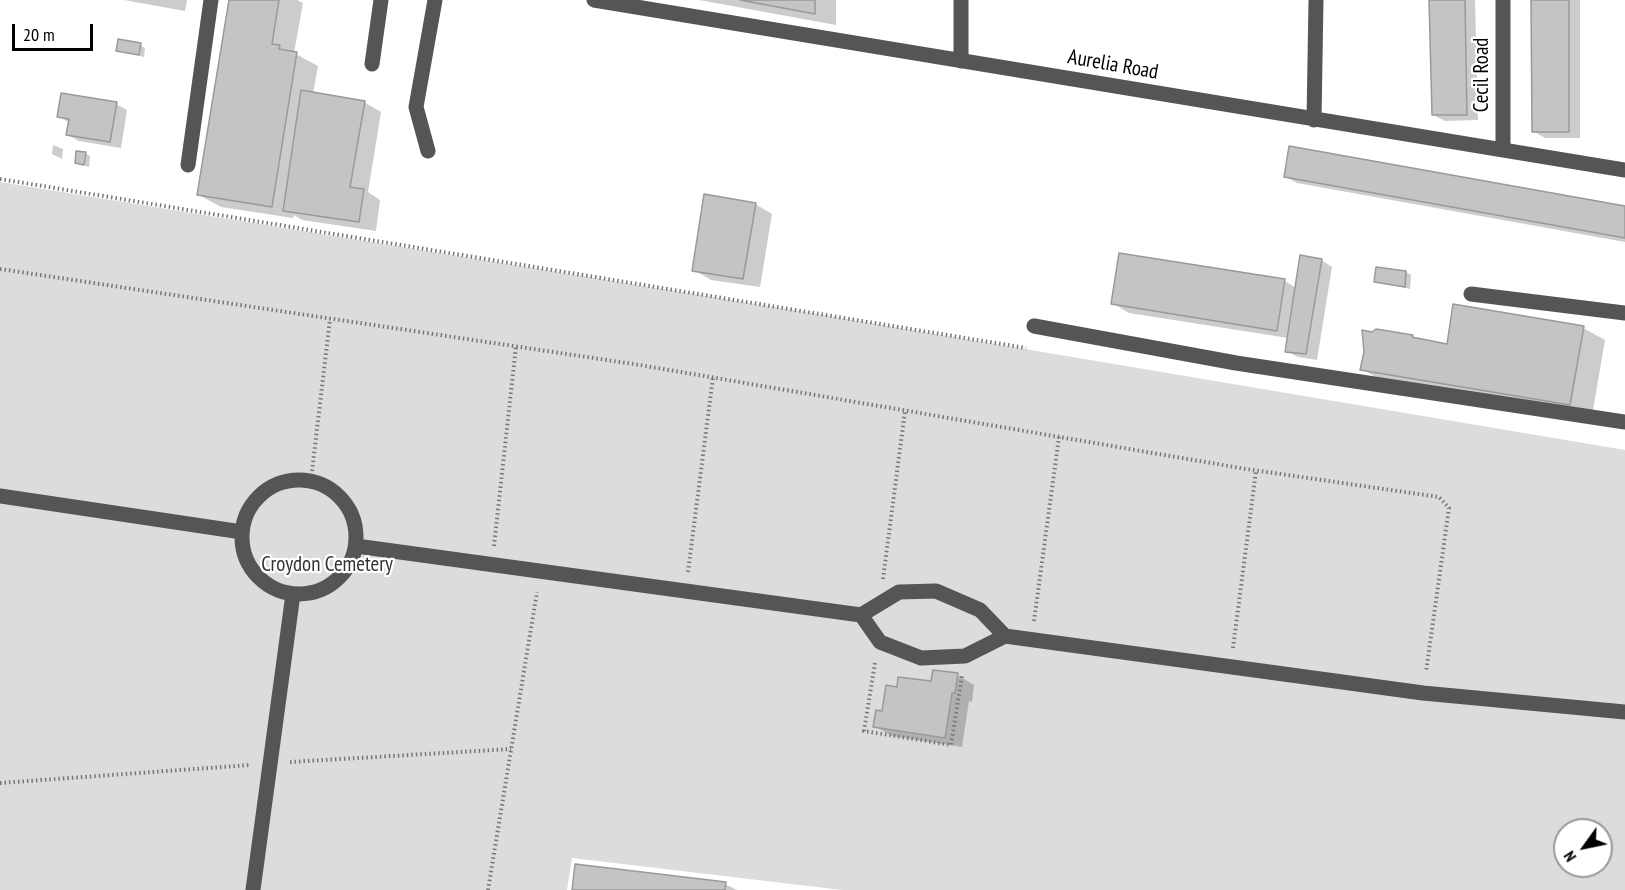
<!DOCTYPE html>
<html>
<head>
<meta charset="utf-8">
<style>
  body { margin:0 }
  #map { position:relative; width:1625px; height:890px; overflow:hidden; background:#fff; font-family:"PT Sans Narrow",sans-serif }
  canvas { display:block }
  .north { position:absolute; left:1553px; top:818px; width:60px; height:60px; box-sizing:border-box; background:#fff; border:2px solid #999; border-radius:50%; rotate:237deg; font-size:16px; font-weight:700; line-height:24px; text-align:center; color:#000 }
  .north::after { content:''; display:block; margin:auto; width:21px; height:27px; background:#000; clip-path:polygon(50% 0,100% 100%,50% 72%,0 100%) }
  .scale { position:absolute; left:12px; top:24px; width:81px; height:27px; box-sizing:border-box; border:3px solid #000; border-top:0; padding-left:8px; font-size:18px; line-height:21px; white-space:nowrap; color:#000; -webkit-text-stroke:4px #fff; paint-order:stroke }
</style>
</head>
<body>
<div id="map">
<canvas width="1625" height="890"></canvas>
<div class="north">N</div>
<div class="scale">20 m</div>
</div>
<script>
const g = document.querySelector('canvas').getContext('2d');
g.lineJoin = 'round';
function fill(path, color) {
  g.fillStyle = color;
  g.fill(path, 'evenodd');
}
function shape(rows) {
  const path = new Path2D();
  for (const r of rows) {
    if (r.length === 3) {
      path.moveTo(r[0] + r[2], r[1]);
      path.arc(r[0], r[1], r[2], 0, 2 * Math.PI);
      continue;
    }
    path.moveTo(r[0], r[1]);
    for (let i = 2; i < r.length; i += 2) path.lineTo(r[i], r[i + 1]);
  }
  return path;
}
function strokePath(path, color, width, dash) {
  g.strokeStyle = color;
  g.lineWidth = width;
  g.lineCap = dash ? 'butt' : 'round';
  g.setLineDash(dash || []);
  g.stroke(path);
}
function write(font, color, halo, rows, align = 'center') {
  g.font = font + ' "PT Sans Narrow",sans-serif';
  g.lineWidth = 4.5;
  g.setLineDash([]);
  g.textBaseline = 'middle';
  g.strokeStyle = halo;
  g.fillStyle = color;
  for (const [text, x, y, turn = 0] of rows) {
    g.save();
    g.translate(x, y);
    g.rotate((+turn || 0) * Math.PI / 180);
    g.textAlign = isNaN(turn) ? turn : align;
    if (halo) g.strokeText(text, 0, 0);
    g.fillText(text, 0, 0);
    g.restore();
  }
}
fill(shape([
  [0,182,811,313,1625,450,1625,890,842,890,572,858,567,890,0,890],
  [1565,830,1601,830,1601,866,1565,866]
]), '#dcdcdc');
fill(shape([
  [124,0,187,0,185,11],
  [230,0,297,0,303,3,294,53,318,66,313,94,364,102,381,112,368,192,380,200,376,231,302,220,294,215,293,218,221,207,199,195],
  [699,0,836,0,836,25],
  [1430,0,1475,0,1478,120,1445,121,1433,115],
  [1533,0,1580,0,1580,138,1545,138,1533,131],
  [140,45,145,48,144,57,117,50],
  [116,104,127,110,121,148,79,141,68,135,70,123,58,116],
  [53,145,63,149,62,159,52,154],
  [85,153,90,156,89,167,76,163],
  [1286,177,1625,208,1625,242,1297,183],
  [755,204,772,214,760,287,711,280,694,270],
  [1321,260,1332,267,1317,360,1298,357,1286,351,1288,338,1129,313,1112,303,1285,281,1296,288],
  [1406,272,1411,275,1410,289,1375,281],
  [1583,328,1605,340,1592,416,1384,382,1362,369,1377,331,1448,346],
  [957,675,974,685,972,702,969,701,962,747,892,736,875,726,884,713,932,683],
  [725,884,737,890,574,890]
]), '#0003');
const building = shape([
  [229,0,279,0,272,44,280,45,279,49,297,52,272,207,197,195,229,0],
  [740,0,815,0,815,14,740,0],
  [1429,0,1465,0,1467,115,1432,115,1429,0],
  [1531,0,1569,0,1569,132,1532,132,1531,0],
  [118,39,141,43,139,55,116,51,118,39],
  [301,90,365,101,350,187,364,189,359,222,283,211,301,90],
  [61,93,117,102,110,142,66,135,69,119,57,117,61,93],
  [1289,146,1625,206,1625,238,1284,177,1289,146],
  [76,151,86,152,84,165,75,163,76,151],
  [704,194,756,203,743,279,692,271,704,194],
  [1119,253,1285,279,1277,331,1111,304,1119,253],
  [1300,255,1322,259,1306,354,1285,352,1300,255],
  [1376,267,1406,271,1405,287,1374,282,1376,267],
  [1453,304,1584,326,1570,405,1360,370,1364,352,1362,330,1372,332,1376,329,1413,335,1412,337,1447,344,1453,304],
  [933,670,958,673,955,693,952,693,945,738,873,727,876,710,882,711,886,685,897,687,898,677,931,681,933,670],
  [575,864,726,882,725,890,572,890,575,864]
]);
fill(building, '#c4c4c4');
strokePath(building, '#999', 1.5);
strokePath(shape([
  [0,179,1026,348],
  [0,269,640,365,1246,469,1439,497,1449,508,1426,672],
  [311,480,330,319],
  [494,546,516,346],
  [688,572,713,377],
  [883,579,905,411],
  [1034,621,1059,437],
  [1233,648,1256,471],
  [875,663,864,731,951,745,962,676],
  [290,762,511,749],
  [0,783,250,765],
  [488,890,537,592]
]), '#777', 4, [1.5, 3]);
strokePath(shape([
  [594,0,1625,170],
  [1503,0,1503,150],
  [961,61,961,0],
  [372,64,381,0],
  [1314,120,1316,0],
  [428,151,416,107,435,0],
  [188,165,211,0],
  [1471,294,1625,313],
  [1034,326,1236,363,1625,422],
  [299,537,57],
  [0,496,242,532],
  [356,546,861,615],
  [936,591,980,610,1005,636,965,656,921,658,880,642,861,615,899,592,936,591],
  [1005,636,1423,693,1625,712],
  [253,890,293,594]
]), '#555', 15);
write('21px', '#000', '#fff', [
  ["Aurelia Road",1113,65,10],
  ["Cecil Road",1482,75,-90]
]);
write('21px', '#333', '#fff', [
  ["Croydon Cemetery",327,565]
]);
</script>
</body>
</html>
